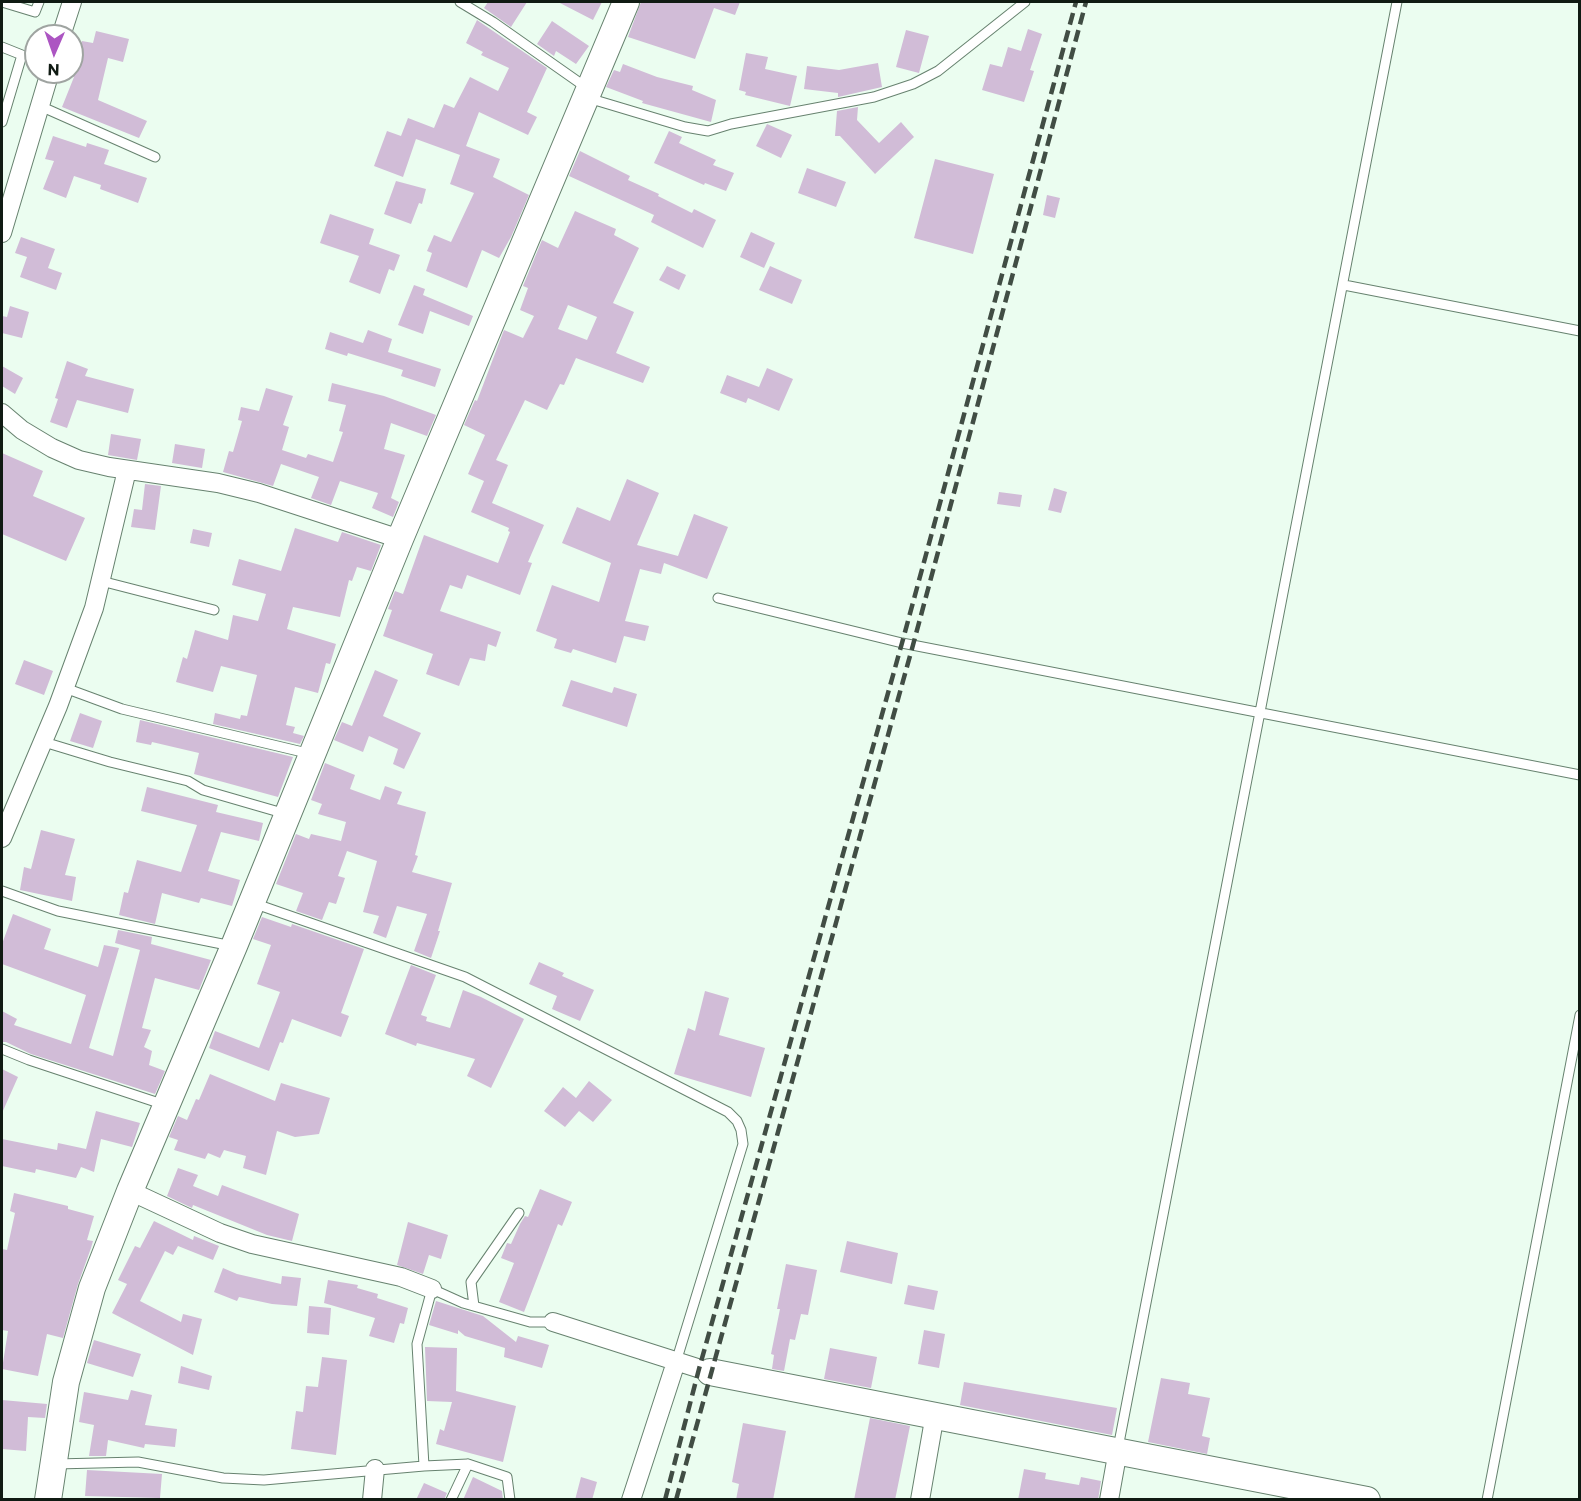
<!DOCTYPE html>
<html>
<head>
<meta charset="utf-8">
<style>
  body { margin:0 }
  #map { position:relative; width:1581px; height:1501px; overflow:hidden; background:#ebfdf0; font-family:Commissioner,sans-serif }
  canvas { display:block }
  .frame { position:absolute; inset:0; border:3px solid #101b13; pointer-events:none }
  .north { position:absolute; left:24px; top:24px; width:60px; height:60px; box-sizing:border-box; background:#fff; border:2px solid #9fa4a1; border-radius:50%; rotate:182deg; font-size:16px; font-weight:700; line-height:24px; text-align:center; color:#101b13 }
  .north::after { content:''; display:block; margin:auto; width:21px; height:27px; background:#ac55c2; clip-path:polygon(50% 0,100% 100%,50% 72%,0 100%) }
</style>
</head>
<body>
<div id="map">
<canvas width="1581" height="1501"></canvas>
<div class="frame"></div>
<div class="north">N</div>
</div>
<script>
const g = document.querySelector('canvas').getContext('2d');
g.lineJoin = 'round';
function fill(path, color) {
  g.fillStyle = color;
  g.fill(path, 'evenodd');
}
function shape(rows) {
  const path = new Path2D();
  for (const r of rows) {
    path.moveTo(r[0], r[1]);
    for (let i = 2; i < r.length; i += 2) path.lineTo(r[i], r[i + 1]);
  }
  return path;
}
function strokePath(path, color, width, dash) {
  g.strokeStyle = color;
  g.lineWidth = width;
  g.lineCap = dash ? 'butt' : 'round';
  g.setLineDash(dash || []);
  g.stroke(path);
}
fill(shape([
  [488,2,527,2,511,27,484,8],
  [558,2,602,2,593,20],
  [641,2,740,2,735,15,714,8,695,59,628,37],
  [477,20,547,68,527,112,537,117,528,135,479,112,466,146,500,159,493,177,529,195,511,237,499,258,482,250,467,288,426,271,432,253,427,251,434,235,451,242,474,193,450,184,460,155,416,139,403,177,374,166,387,131,401,136,408,118,434,128,444,104,454,108,470,77,498,91,509,68,481,55,483,52,466,43],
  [552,21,589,46,576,64,556,51,554,56,537,44],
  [1028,29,1042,34,1030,70,1034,71,1024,102,982,90,990,64,1002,67,1008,47,1021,51],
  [906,30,929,36,919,73,896,67],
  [96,31,129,39,123,62,108,58,98,100,147,121,139,138,62,107,74,77,72,76,82,41,93,43],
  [746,53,768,57,765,69,797,76,790,106,745,95,746,92,739,90],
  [878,63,882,87,838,97,838,93,804,89,807,66,839,70],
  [623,64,657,77,693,86,692,90,716,100,711,122,642,103,643,101,606,87,614,70,620,72],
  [858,107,857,120,879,143,901,122,914,137,875,174,840,136,835,136,837,111],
  [767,124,792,135,781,158,756,146],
  [669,131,682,137,679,143,716,160,713,165,734,173,726,191,705,183,704,185,654,163],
  [53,136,86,147,87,143,109,150,104,164,147,178,138,203,100,189,101,185,74,176,66,198,43,189,54,161,45,159],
  [580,151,630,176,628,180,659,194,658,196,692,213,694,209,716,220,703,248,651,222,654,215,569,176],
  [935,159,994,174,973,254,914,238],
  [807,168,846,182,836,207,798,193],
  [396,181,426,189,422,204,419,203,411,224,384,214],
  [1047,195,1060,198,1055,218,1043,215],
  [575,211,616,229,614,235,639,248,613,303,634,312,616,353,650,367,643,383,576,358,564,385,560,384,547,410,525,400,496,460,508,465,492,503,544,525,528,562,532,563,520,595,467,575,462,589,450,585,440,611,501,632,496,647,488,644,485,661,470,658,459,686,426,674,433,654,383,636,392,610,388,609,395,591,403,594,424,535,498,563,510,532,508,531,509,528,471,512,484,481,468,474,485,435,464,425,475,400,477,401,504,330,523,338,534,316,520,310,528,288,523,286,542,240,558,248],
  [568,305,597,317,587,340,558,329],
  [330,214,374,229,369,244,400,255,394,271,389,269,380,294,349,282,359,256,320,243],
  [751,232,775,243,764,268,740,257],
  [21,237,55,249,48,268,62,273,56,290,20,277,27,257,15,253],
  [667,266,686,275,679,290,659,280],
  [770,266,802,280,792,304,759,290],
  [414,285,425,289,423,295,473,316,469,326,430,311,423,334,398,325],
  [10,306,29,312,22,338,2,333,2,316,7,317],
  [368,330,392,339,388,352,441,369,435,387,401,376,403,370,348,353,347,356,325,349,330,332,363,343],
  [67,361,88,369,85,376,134,389,128,413,77,400,67,428,50,422,58,399,55,398],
  [2,366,23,378,15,394,2,386],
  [767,368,793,379,779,411,748,398,746,403,720,393,727,375,759,387],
  [332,383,384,396,436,415,427,436,391,423,384,449,405,455,391,498,399,502,393,517,372,508,378,493,340,481,331,505,311,498,319,477,281,464,273,486,223,472,229,451,233,452,242,421,238,420,241,407,259,411,266,388,293,396,283,425,289,427,282,450,306,458,308,454,333,462,343,432,339,431,346,405,328,401],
  [111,434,141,439,137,460,108,455],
  [175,444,205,449,202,468,172,463],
  [2,453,43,471,33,496,85,518,66,561,2,534],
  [627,479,659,493,637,545,678,556,694,514,728,527,707,579,664,563,661,574,640,569,625,621,649,626,645,641,624,636,616,663,573,649,571,653,554,648,557,639,536,631,552,585,599,602,611,563,562,543,577,507,610,521],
  [145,484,161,486,155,530,131,527,134,509,142,510],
  [1054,488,1067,492,1061,513,1048,510],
  [999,492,1022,495,1020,507,997,504],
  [295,528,338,542,342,532,381,545,371,571,357,567,352,581,349,580,340,617,293,607,287,629,336,644,330,664,326,663,318,693,295,687,286,725,295,727,293,733,304,736,300,744,213,724,215,713,240,719,241,715,247,716,257,675,221,666,213,692,176,682,183,657,187,659,195,630,228,640,233,615,258,621,266,594,232,585,239,559,281,571],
  [193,529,212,533,209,547,190,543],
  [24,660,53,671,44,695,15,684],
  [375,670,398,680,383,716,421,733,404,769,393,764,398,749,369,736,363,752,334,740,342,722,352,726],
  [571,680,612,693,614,687,637,694,627,727,562,706],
  [80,713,102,721,93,748,70,741],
  [140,720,293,757,278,797,194,774,199,753,152,742,151,745,136,742],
  [325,763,355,775,350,789,380,800,385,786,402,792,397,804,426,812,415,855,418,856,412,872,452,883,438,931,440,931,431,958,414,951,427,914,397,906,386,938,373,933,379,916,363,912,377,861,347,851,338,876,345,878,336,904,329,902,322,920,296,911,303,893,276,884,296,834,309,839,311,834,341,841,346,822,318,814,322,804,311,800],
  [147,787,218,805,216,812,263,823,259,841,221,832,208,871,240,880,232,906,201,898,199,903,162,893,155,924,119,915,124,892,128,893,137,860,181,872,197,825,141,811],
  [41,830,75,839,65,875,76,877,72,901,20,890,24,867,31,869],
  [13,914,51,929,44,949,98,967,104,945,119,948,89,1048,113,1056,140,950,115,943,118,930,152,937,151,944,211,960,199,990,155,978,142,1028,151,1030,144,1047,152,1051,149,1065,165,1071,155,1094,31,1054,6,1042,2,1042,2,1011,17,1019,14,1025,71,1044,86,995,2,964,2,944],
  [262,917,291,927,292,924,364,949,341,1013,349,1016,341,1037,292,1019,283,1043,280,1042,269,1071,209,1048,215,1031,259,1048,280,992,257,984,271,945,253,939],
  [539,962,564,973,562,976,594,990,580,1021,552,1009,557,996,529,984],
  [411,965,436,975,421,1015,427,1017,426,1021,450,1028,463,990,481,997,524,1019,491,1088,467,1076,475,1059,417,1043,416,1046,385,1034],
  [705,991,729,998,719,1035,765,1048,751,1097,674,1074,688,1028,695,1031],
  [2,1069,18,1077,2,1113],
  [210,1074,275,1101,281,1083,330,1098,319,1134,295,1137,277,1131,266,1175,243,1168,246,1156,224,1150,220,1158,208,1153,205,1159,174,1150,178,1140,169,1137,178,1116,187,1120,196,1099,199,1100],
  [589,1081,612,1100,593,1122,579,1111,565,1127,544,1111,563,1087,576,1098],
  [96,1111,140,1123,132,1147,101,1139,94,1172,81,1167,76,1178,36,1169,35,1173,2,1166,2,1139,57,1150,58,1143,86,1149],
  [178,1168,198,1175,193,1186,218,1196,222,1185,299,1214,292,1241,267,1235,193,1205,192,1208,167,1196],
  [540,1189,572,1202,562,1226,558,1224,524,1312,499,1302,514,1263,501,1258,507,1243,511,1244,520,1224,525,1216,528,1217],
  [14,1193,68,1206,68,1209,94,1216,87,1240,93,1241,91,1248,78,1284,63,1338,47,1334,38,1376,2,1369,8,1331,2,1330,2,1249,7,1250,15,1213,10,1211],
  [154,1221,193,1240,194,1236,219,1246,213,1260,178,1246,173,1255,165,1251,140,1301,181,1322,183,1314,202,1319,193,1355,112,1313,127,1284,118,1280,135,1246,140,1248],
  [408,1222,448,1235,441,1259,429,1255,423,1274,397,1265],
  [847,1241,898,1253,892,1284,840,1272],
  [786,1264,817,1270,808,1315,801,1314,795,1340,790,1339,784,1371,772,1369,774,1355,771,1354,780,1309,777,1309],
  [223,1268,237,1274,281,1284,282,1276,301,1278,297,1306,272,1304,239,1297,237,1301,214,1292],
  [328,1280,358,1285,357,1288,378,1294,377,1298,408,1308,404,1324,400,1323,394,1343,369,1336,375,1318,324,1303],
  [908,1285,938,1291,934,1310,904,1304],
  [436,1301,483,1316,516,1342,518,1336,549,1345,542,1368,504,1357,505,1348,465,1336,458,1330,458,1334,429,1325],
  [309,1306,331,1308,329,1335,307,1333],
  [924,1330,945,1334,939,1368,918,1364],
  [94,1340,141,1354,133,1377,87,1363],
  [425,1347,457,1348,456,1391,516,1406,503,1462,436,1444,440,1429,444,1431,452,1402,427,1401],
  [830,1348,877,1357,871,1388,824,1379],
  [322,1357,347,1360,336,1455,291,1449,296,1411,303,1412,306,1386,318,1387],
  [181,1366,212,1376,209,1390,178,1383],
  [1161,1378,1190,1383,1188,1394,1210,1398,1202,1436,1210,1438,1207,1454,1148,1442],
  [964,1382,1117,1408,1112,1435,960,1405],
  [131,1390,152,1395,145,1425,177,1429,175,1447,145,1444,144,1448,108,1440,106,1456,89,1456,94,1425,79,1422,84,1392,128,1400],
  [2,1400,47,1404,45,1418,28,1417,26,1451,2,1449],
  [870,1418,910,1426,895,1500,854,1500],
  [743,1423,786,1431,773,1500,736,1500,739,1484,732,1482],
  [1024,1469,1046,1473,1045,1479,1079,1485,1081,1477,1101,1481,1098,1500,1018,1500],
  [87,1470,162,1474,160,1498,85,1496],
  [473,1477,502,1491,503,1500,463,1500],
  [581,1477,597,1482,592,1500,575,1500],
  [424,1483,447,1493,444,1500,416,1500]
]), '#d1bcd7');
const lane = shape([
  [2,2,35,12,39,2],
  [460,2,493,22,587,88],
  [2,47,22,55,2,122],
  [588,98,685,127,708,131,731,124,874,97,913,84,938,71,1025,2],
  [40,106,155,157],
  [1344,285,1580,331],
  [101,581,214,610],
  [718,598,902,643,1580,775],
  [65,688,122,709,311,754],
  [44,742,110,762,188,781,203,790,286,814],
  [2,891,58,911,232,946],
  [253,903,465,977,728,1112,737,1121,741,1130,743,1144,676,1362],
  [2,1049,29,1060,165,1105],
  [474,1306,471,1282,519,1213],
  [1118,1448,1397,2],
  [56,1464,138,1462,223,1478,264,1480,424,1466],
  [451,1500,468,1464],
  [510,1500,507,1477,468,1464,424,1466,417,1344,432,1289,463,1303,530,1322,553,1322],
  [1487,1500,1580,1015]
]);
const street = shape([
  [61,36,72,2],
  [2,233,50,72],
  [2,413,22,430,52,448,79,460,109,467,218,483,259,493,400,539],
  [2,838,58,706,94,608,127,470],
  [130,1191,220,1233,252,1244,401,1277,432,1289],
  [553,1322,710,1372],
  [372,1500,375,1469],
  [631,1500,676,1362],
  [920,1500,935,1414],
  [1109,1500,1118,1450]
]);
const secondary = shape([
  [710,1372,1367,1500],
  [48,1500,66,1382,92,1288,130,1191,234,946,400,539,626,2]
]);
strokePath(lane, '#67826f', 11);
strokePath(street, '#67826f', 20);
strokePath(secondary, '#67826f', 28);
strokePath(lane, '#fff', 9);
strokePath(street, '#fff', 18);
strokePath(secondary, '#fff', 26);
strokePath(shape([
  [665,1500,699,1369,902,643,1076,2],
  [676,1500,913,645,1086,2]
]), '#414d44', 4.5, [12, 6]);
</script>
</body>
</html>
